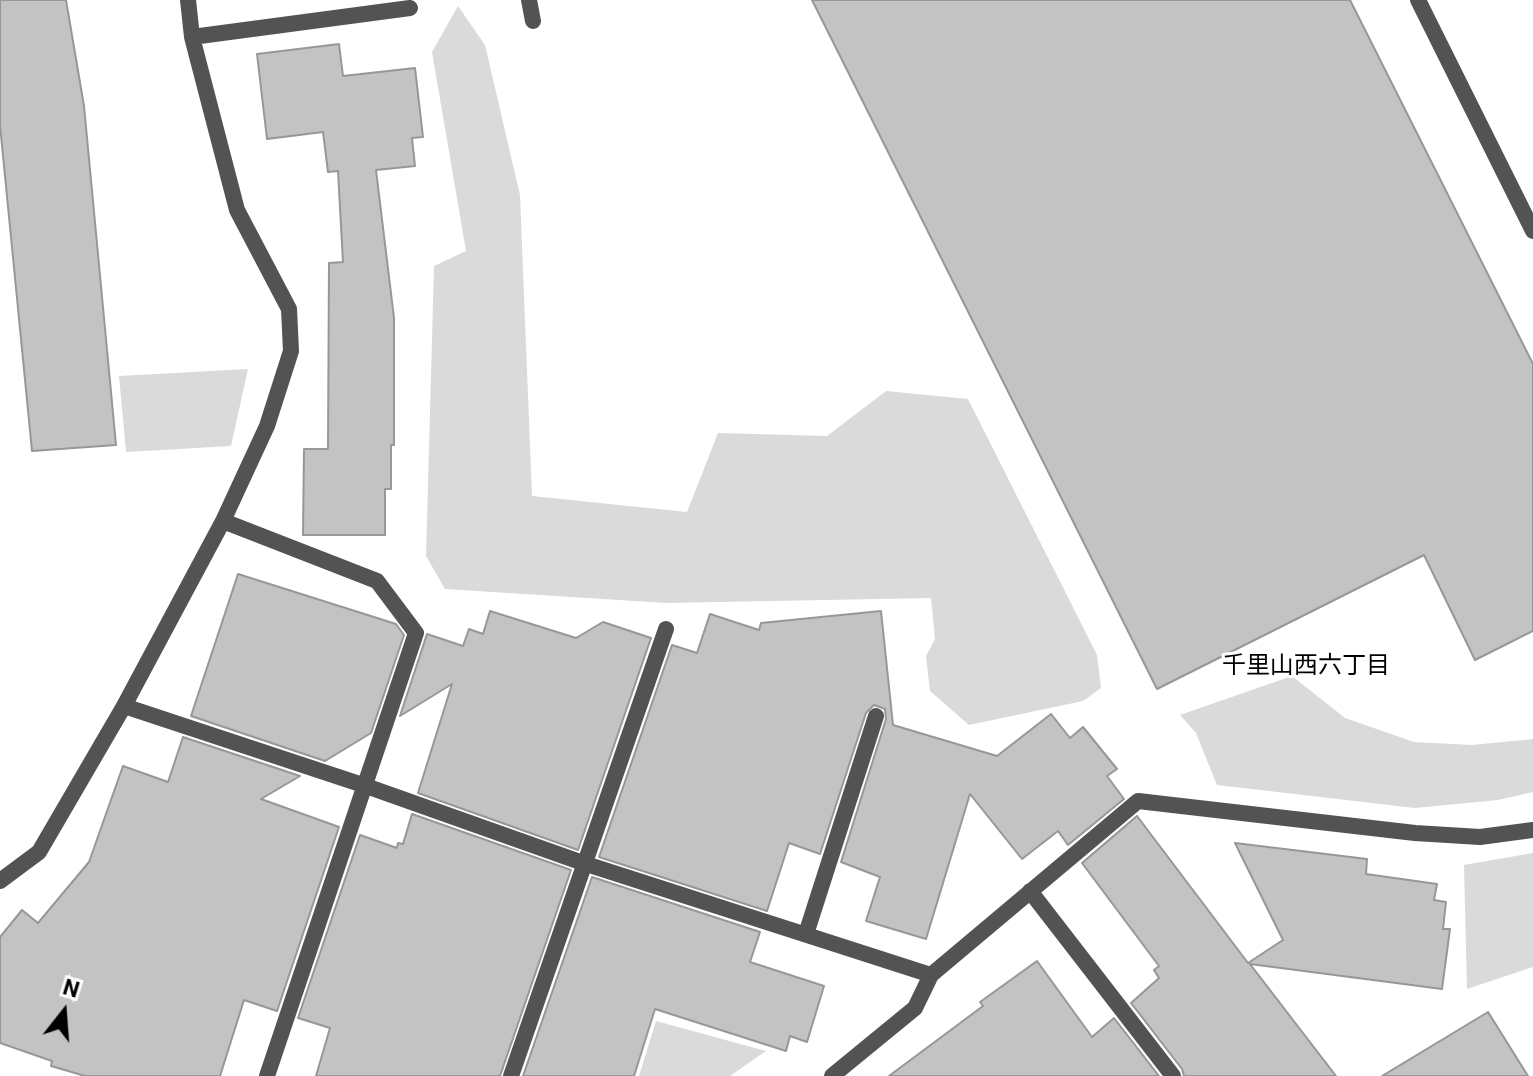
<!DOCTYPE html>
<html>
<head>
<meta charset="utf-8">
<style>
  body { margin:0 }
  #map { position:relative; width:1533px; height:1076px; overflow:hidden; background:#fff; font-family:Roboto,sans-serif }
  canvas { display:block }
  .north { position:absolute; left:24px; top:972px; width:80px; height:80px; -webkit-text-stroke:6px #fff; paint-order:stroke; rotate:17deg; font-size:22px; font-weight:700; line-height:32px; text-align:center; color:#000 }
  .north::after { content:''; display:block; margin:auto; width:28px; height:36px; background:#000; clip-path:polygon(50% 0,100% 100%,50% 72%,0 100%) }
</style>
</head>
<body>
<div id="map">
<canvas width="1533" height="1076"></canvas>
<div class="north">N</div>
</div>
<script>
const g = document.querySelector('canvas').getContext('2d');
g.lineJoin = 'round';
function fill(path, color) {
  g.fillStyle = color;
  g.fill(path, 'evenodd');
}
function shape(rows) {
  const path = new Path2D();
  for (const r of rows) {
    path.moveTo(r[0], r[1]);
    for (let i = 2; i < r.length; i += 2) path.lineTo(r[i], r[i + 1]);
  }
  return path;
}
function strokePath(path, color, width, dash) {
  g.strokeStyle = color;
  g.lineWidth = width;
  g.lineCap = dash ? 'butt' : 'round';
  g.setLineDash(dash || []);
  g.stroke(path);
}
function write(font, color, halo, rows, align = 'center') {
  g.font = font + ' Roboto,"Noto Sans JP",sans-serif';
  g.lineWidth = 6;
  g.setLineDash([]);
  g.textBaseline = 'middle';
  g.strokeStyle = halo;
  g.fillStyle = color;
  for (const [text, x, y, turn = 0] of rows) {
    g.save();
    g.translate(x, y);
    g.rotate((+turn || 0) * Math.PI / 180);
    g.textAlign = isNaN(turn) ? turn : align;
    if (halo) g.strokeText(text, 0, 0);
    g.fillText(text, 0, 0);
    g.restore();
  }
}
fill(shape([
  [458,6,485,45,520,195,532,496,687,512,718,433,827,436,886,391,968,399,1097,655,1101,688,1083,701,969,725,930,691,926,656,935,639,931,598,666,603,445,589,426,556,434,266,466,251,432,52],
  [248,369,231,446,126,452,119,376],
  [1292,676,1345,718,1414,742,1472,745,1533,739,1533,792,1498,800,1415,808,1217,785,1196,733,1180,715],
  [1533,853,1533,967,1467,989,1464,865],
  [656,1021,766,1051,730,1076,639,1076]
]), '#dadada');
const building = shape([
  [0,0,66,0,84,106,116,445,32,451,0,125,0,0],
  [812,0,1350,0,1533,364,1533,631,1475,660,1424,555,1157,689,812,0],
  [339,44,343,76,415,68,423,137,412,138,415,166,376,170,394,318,394,445,391,445,391,489,385,489,385,535,303,535,304,449,328,449,329,263,343,262,338,171,328,172,323,132,267,139,257,54,339,44],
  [238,574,396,624,404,635,371,733,325,761,191,716,238,574],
  [490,611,576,638,603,622,651,638,578,850,418,793,452,684,400,716,427,634,463,646,469,629,483,634,490,611],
  [881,611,893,725,997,756,1051,714,1070,738,1083,727,1117,769,1107,776,1124,799,1068,845,1058,831,1022,859,970,794,926,939,866,921,880,877,841,862,886,719,885,709,874,705,866,713,820,854,789,843,767,911,599,857,672,645,697,653,710,614,759,630,761,623,881,611],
  [183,737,300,776,261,799,339,827,277,1011,244,1000,220,1076,85,1076,51,1066,52,1061,0,1043,0,937,22,910,38,923,89,862,123,766,168,782,183,737],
  [412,814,571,870,500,1076,316,1076,330,1028,298,1018,360,835,397,848,398,843,403,844,412,814],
  [1137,816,1248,963,1283,940,1235,843,1367,859,1366,874,1437,884,1434,900,1446,902,1443,929,1450,929,1442,989,1250,964,1336,1076,1184,1076,1182,1069,1131,1003,1159,978,1154,970,1159,966,1082,863,1137,816],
  [592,877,760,932,750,962,824,986,807,1042,790,1036,786,1051,655,1009,634,1076,523,1076,592,877],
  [1037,961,1092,1037,1114,1018,1159,1076,889,1076,983,1006,980,1002,1037,961],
  [1488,1012,1528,1076,1382,1076,1488,1012]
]);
fill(building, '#c3c3c3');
strokePath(building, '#979797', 2);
strokePath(shape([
  [529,0,533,21],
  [1418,0,1533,231]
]), '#535353', 16);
strokePath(shape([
  [192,37,410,8],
  [223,521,377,581,416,633,267,1076],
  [124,706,366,786,583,863,931,975],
  [0,881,39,852,124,706,223,521,267,426,291,351,289,309,237,210,192,37,188,0],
  [1030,891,1173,1076],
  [806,934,876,716],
  [511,1076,666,629],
  [832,1076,915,1008,931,975,1138,801,1415,833,1480,837,1533,830]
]), '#535353', 16);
write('24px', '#000', '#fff', [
  ["千里山西六丁目",1306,667]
]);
</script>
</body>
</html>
